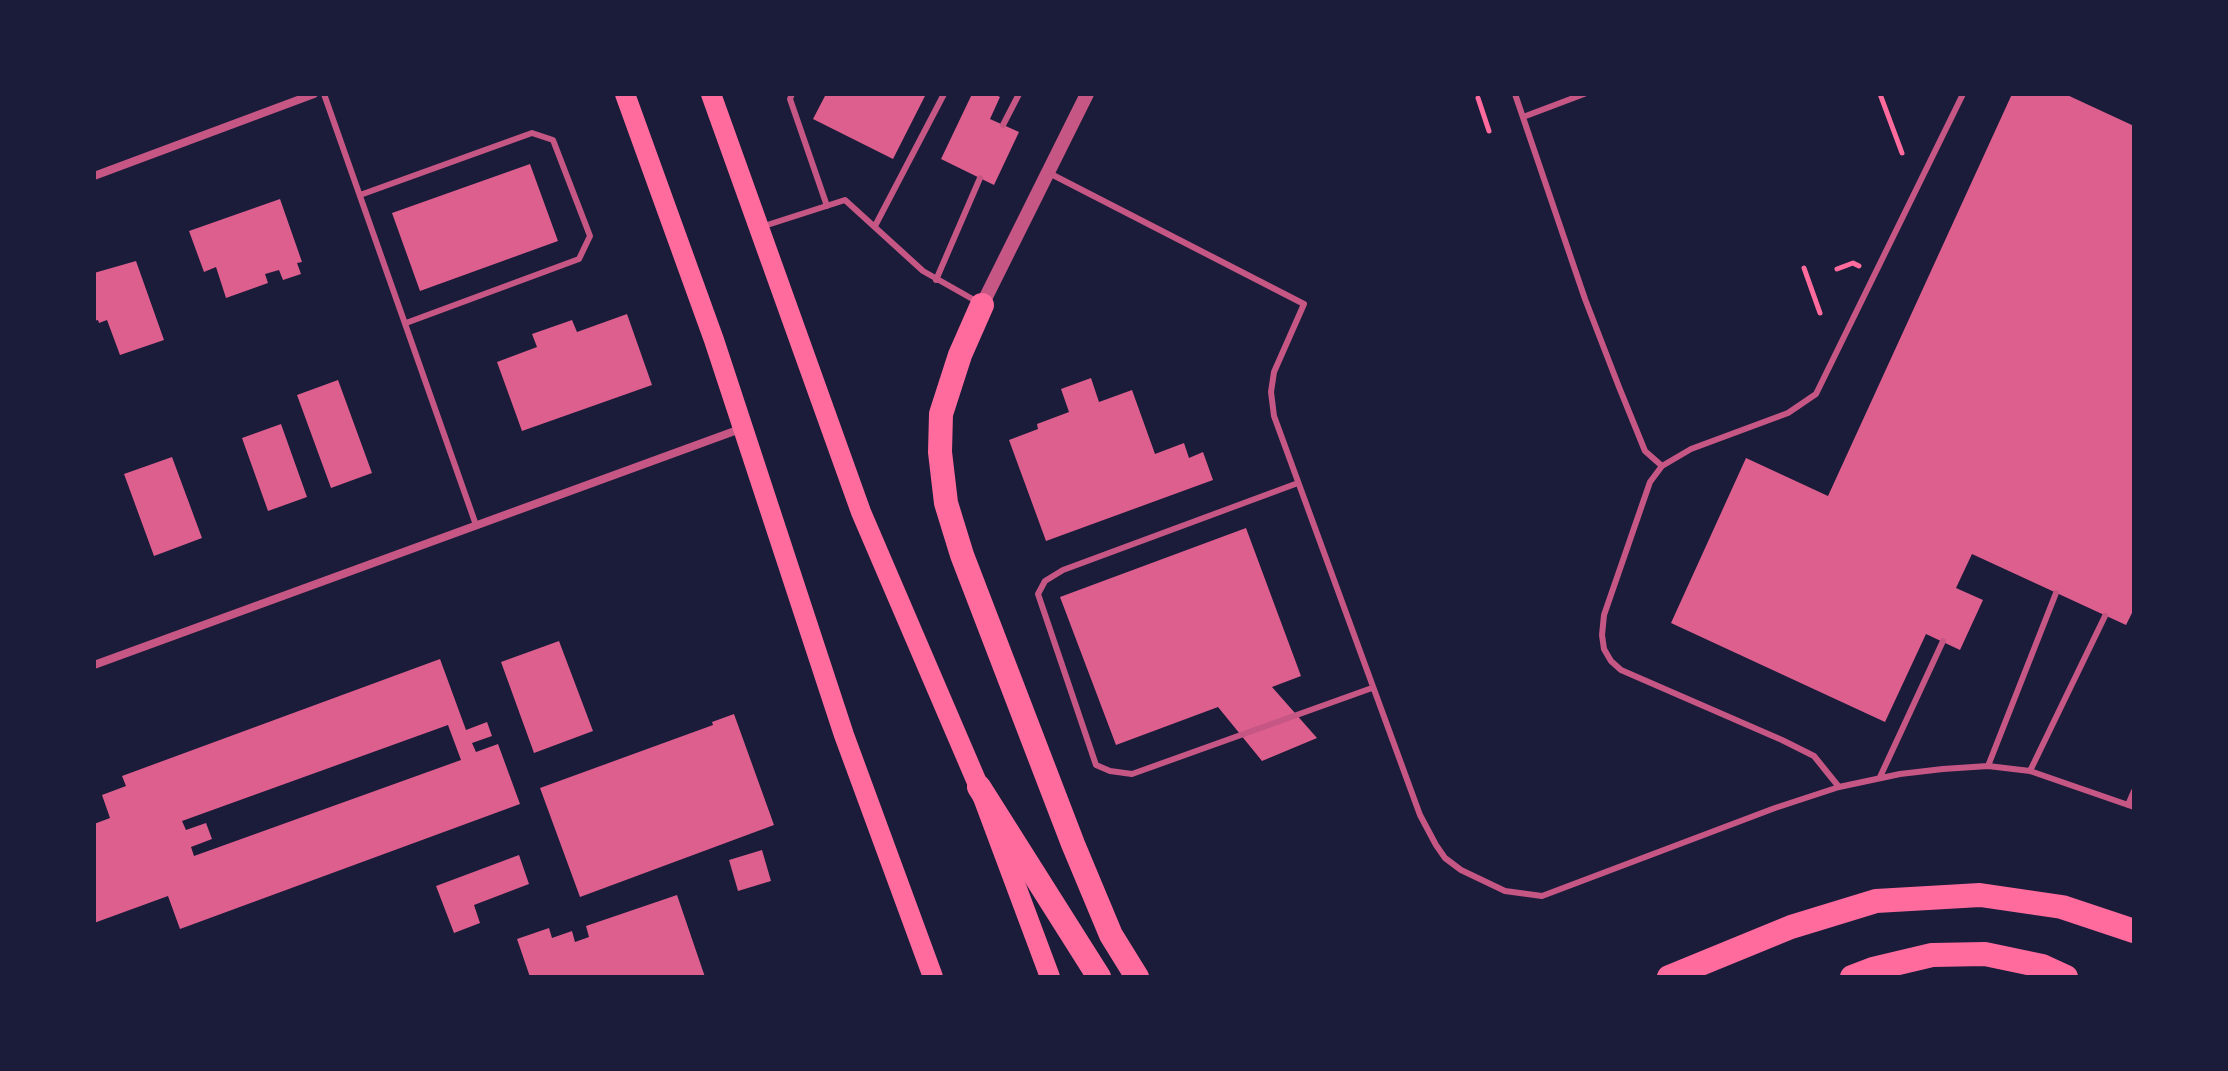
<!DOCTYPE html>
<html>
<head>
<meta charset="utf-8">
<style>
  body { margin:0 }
  #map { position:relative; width:2228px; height:1071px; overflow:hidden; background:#1b1b3a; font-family:"Archivo Narrow",sans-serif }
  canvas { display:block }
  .frame { position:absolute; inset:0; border:96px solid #1b1b3a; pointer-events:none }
</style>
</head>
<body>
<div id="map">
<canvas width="2228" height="1071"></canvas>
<div class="frame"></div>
</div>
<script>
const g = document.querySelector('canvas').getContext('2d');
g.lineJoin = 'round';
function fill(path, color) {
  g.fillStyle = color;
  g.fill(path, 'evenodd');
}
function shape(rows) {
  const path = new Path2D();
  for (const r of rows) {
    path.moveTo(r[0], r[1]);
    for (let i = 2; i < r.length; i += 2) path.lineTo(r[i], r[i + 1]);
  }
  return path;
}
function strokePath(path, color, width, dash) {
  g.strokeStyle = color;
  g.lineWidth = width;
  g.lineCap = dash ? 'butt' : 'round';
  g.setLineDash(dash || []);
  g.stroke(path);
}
fill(shape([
  [826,94,926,94,893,159,813,119],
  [972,94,994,94,1000,97,990,119,1019,132,994,185,941,159],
  [2012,94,2065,94,2134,126,2134,609,2126,625,1972,554,1956,588,1983,600,1960,650,1926,634,1885,722,1671,623,1746,458,1828,496],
  [530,164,558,241,420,291,392,213],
  [280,199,302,262,297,263,301,274,283,280,279,270,265,274,268,283,226,298,216,267,204,272,189,231],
  [136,261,164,340,120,355,107,320,99,323,98,320,94,321,94,273],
  [627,314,652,385,522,431,497,362,537,347,532,334,572,320,577,332],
  [1091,378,1099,402,1132,390,1155,454,1184,443,1189,458,1203,452,1213,480,1046,541,1009,440,1038,429,1037,424,1069,412,1061,389],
  [338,380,372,473,331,488,297,395],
  [281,424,307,497,268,511,242,438],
  [172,457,202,538,154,556,124,474],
  [1246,528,1301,676,1272,687,1317,738,1262,761,1218,707,1116,745,1060,597],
  [559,641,593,731,534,753,501,662],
  [440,659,466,730,487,722,492,736,472,743,476,752,498,744,520,804,180,929,168,896,94,923,94,824,110,818,102,795,126,786,122,776],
  [448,725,461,760,194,856,191,847,212,839,206,823,186,830,182,821],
  [734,714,774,825,580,897,540,788,713,725,712,722],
  [762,850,771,881,738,891,729,860],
  [519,855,529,884,474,905,480,923,454,933,436,886],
  [677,895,705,977,530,977,517,939,549,928,552,938,572,931,575,942,589,937,586,926]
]), '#dd5f8e');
strokePath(shape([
  [1880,94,1902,153],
  [1478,98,1489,131],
  [1804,268,1820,313],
  [1837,269,1853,263,1859,266]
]), '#ff6b9d', 5);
strokePath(shape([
  [324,94,476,525],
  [792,94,790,99,827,206],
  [1515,94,1585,299,1619,387,1645,451,1662,466],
  [1523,117,1584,94],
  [1003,125,1019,94],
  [1049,173,1304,304,1274,372,1271,392,1274,416,1420,815,1436,845,1445,858,1461,870,1505,891,1542,896,1775,808,1839,787,1900,774,1943,769,1988,766,2030,771,2134,807],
  [360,195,532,133,553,140,590,236,579,259,406,323],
  [764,226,845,200,923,271,976,301],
  [875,226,944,94],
  [936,280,980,178],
  [1298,483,1063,570,1045,581,1038,594,1096,765,1110,771,1132,774,1372,688],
  [1988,766,2056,593],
  [2030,771,2105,616],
  [1880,777,1943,641],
  [1839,787,1814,756,1782,740,1621,670,1611,661,1604,649,1602,635,1604,615,1650,482,1662,466,1691,449,1788,413,1816,394,1963,94],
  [2128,805,2134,791]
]), '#c65784', 6);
strokePath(shape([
  [94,176,314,94],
  [94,665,743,428]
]), '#c65784', 8);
strokePath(shape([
  [982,305,1087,94]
]), '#c65784', 14);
strokePath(shape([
  [625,94,714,340,844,735,933,977],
  [711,94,861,512,979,787,1050,977]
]), '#ff6b9d', 20);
strokePath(shape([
  [982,305,960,355,941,414,940,452,946,503,962,555,1073,844,1111,935,1137,977],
  [979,787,1099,977],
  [1669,977,1791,927,1876,901,1980,895,2062,907,2134,931],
  [1852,977,1873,969,1932,955,1985,954,2042,966,2066,977]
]), '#ff6b9d', 24);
</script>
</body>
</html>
